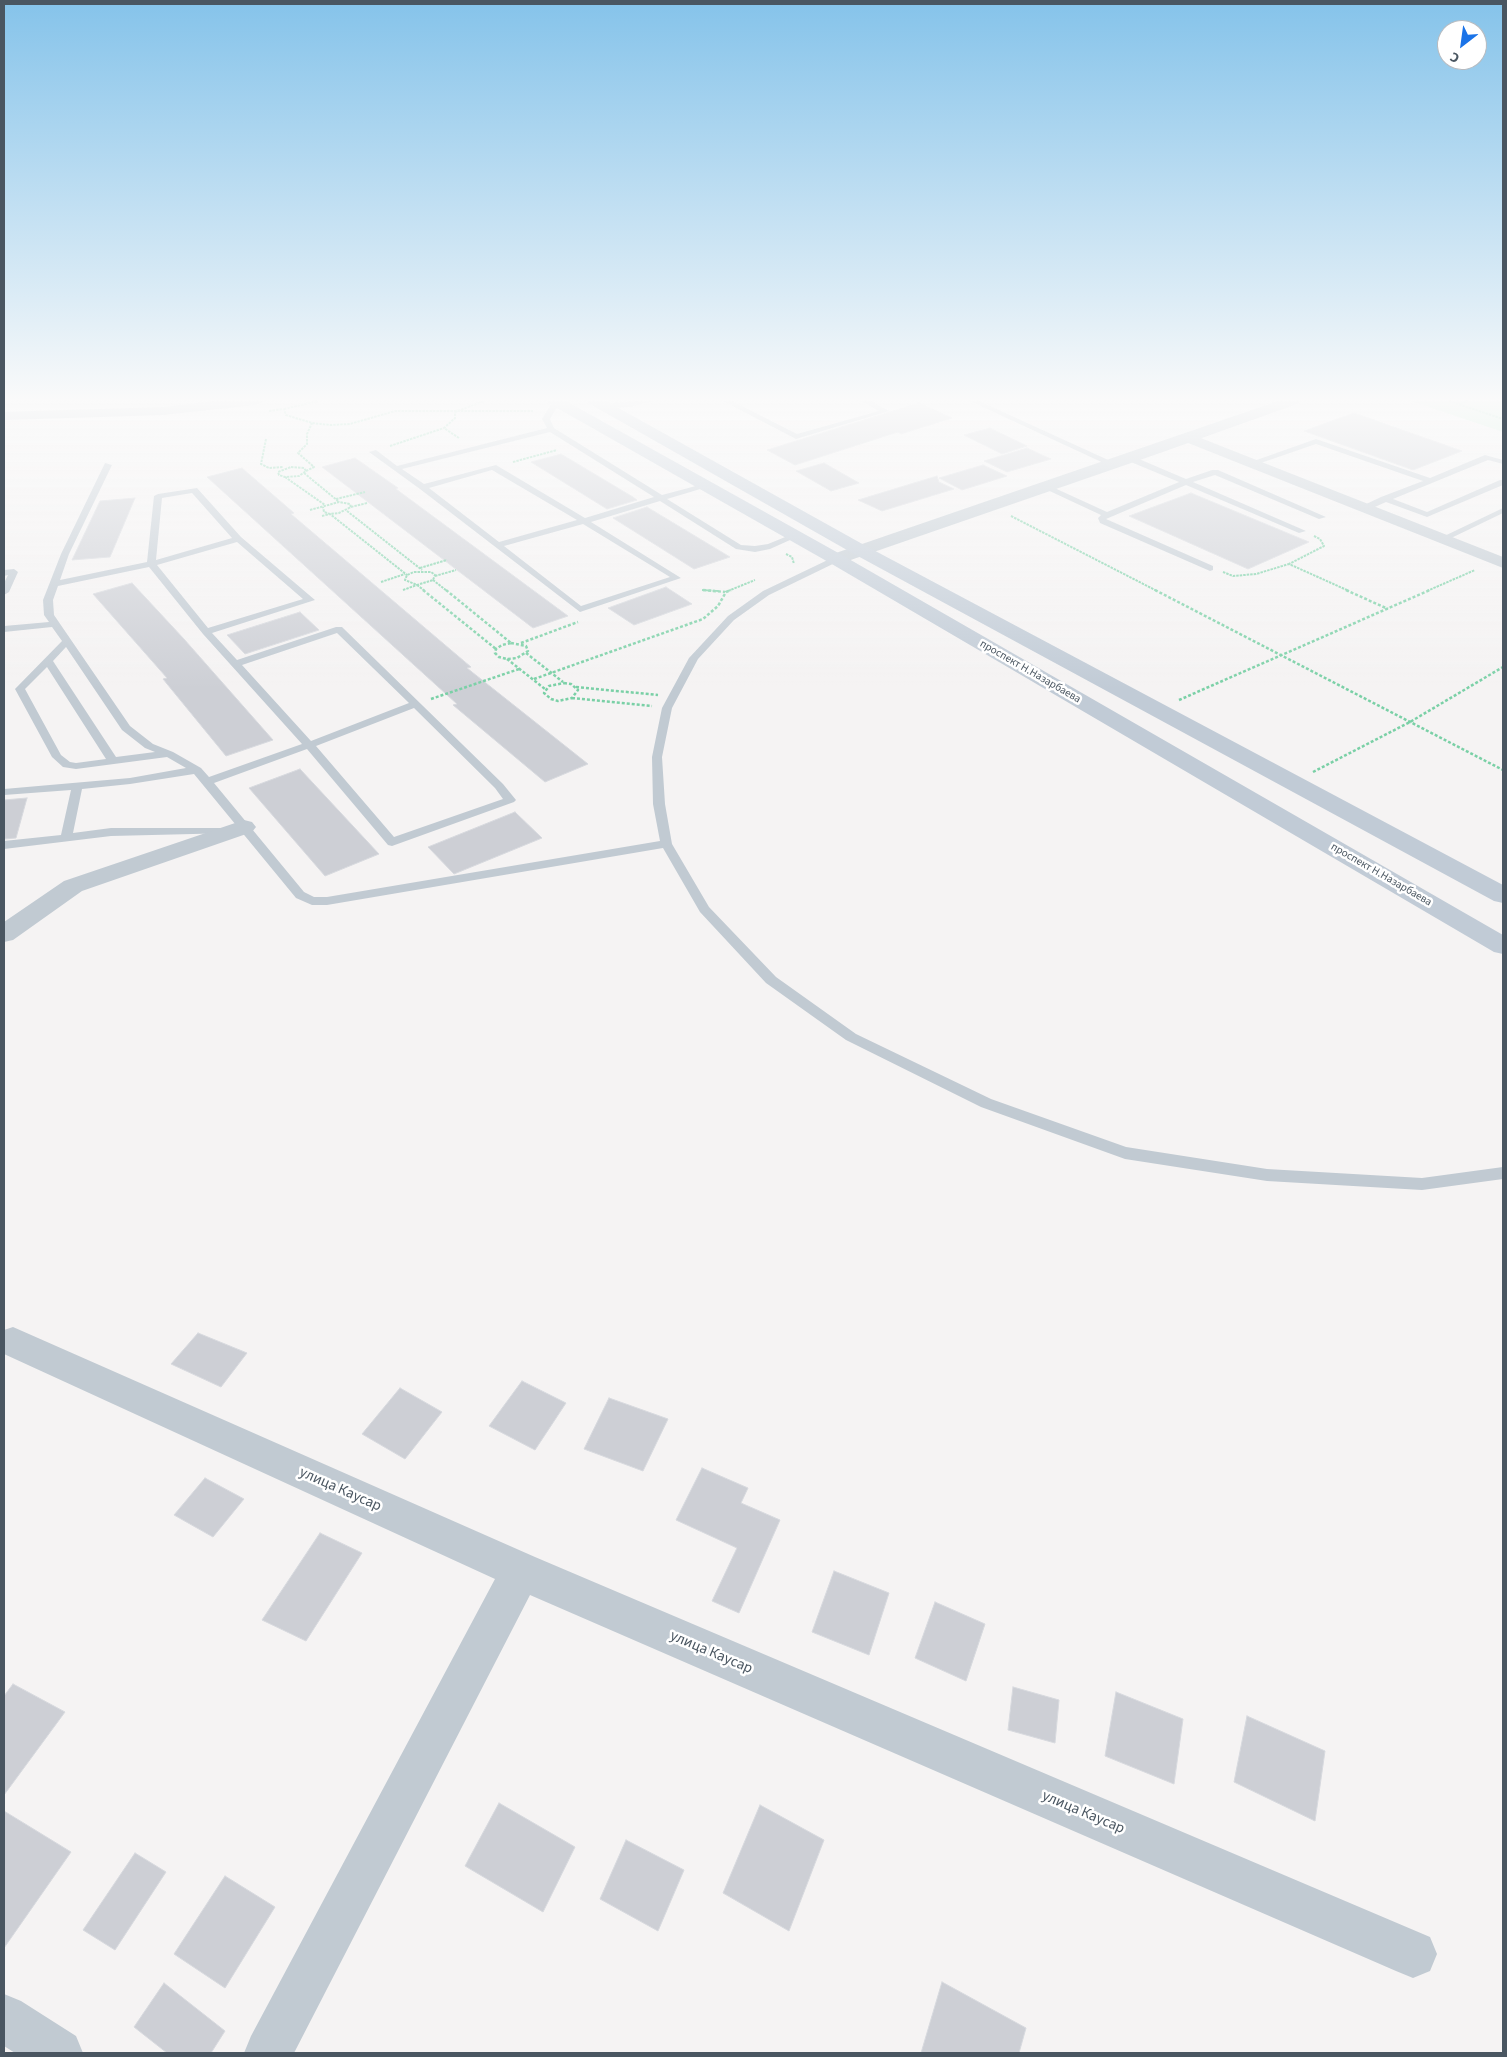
<!DOCTYPE html>
<html>
<head>
<meta charset="utf-8">
<style>
  body { margin:0 }
  #map { position:relative; width:1507px; height:2057px; overflow:hidden; background:#f5f3f3; font-family:"Source Sans 3",sans-serif }
  canvas { display:block }
  .frame { position:absolute; inset:0; border:5px solid #4a5661; pointer-events:none }
  .north { position:absolute; left:1437px; top:20px; width:50px; height:50px; box-sizing:border-box; background:#fff; border:1px solid #b7bbc0; border-radius:50%; rotate:210deg; font-size:14px; font-weight:700; line-height:20px; text-align:center; color:#4a5661 }
  .north::after { content:''; display:block; margin:auto; width:18px; height:22px; background:#1a73e8; clip-path:polygon(50% 0,100% 100%,50% 72%,0 100%) }
</style>
</head>
<body>
<div id="map">
<canvas width="1507" height="2057"></canvas>
<div class="frame"></div>
<div class="north">С</div>
</div>
<script>
const g = document.querySelector('canvas').getContext('2d');
g.lineJoin = 'round';
function fill(path, color) {
  g.fillStyle = color;
  g.fill(path, 'evenodd');
}
function shape(rows) {
  const path = new Path2D();
  for (const r of rows) {
    path.moveTo(r[0], r[1]);
    for (let i = 2; i < r.length; i += 2) path.lineTo(r[i], r[i + 1]);
  }
  return path;
}
function strokePath(path, color, width, dash) {
  g.strokeStyle = color;
  g.lineWidth = width;
  g.lineCap = dash ? 'butt' : 'round';
  g.setLineDash(dash || []);
  g.stroke(path);
}
function write(font, color, halo, rows, align = 'center') {
  g.font = font + ' "Source Sans 3",sans-serif';
  g.lineWidth = 5;
  g.setLineDash([]);
  g.textBaseline = 'middle';
  g.strokeStyle = halo;
  g.fillStyle = color;
  for (const [text, x, y, turn = 0] of rows) {
    g.save();
    g.translate(x, y);
    g.rotate((+turn || 0) * Math.PI / 180);
    g.textAlign = isNaN(turn) ? turn : align;
    if (halo) g.strokeText(text, 0, 0);
    g.fillText(text, 0, 0);
    g.restore();
  }
}
fill(shape([
  [1411,401,1503,401,1503,432]
]), '#c3f1d5');
const building = shape([
  [919,403,952,418,901,434,898,432,795,465,767,450,919,403],
  [1354,413,1462,451,1413,470,1304,431,1354,413],
  [990,428,1027,446,1002,454,964,435,990,428],
  [1027,448,1051,459,1007,472,984,461,1027,448],
  [561,454,633,497,637,500,607,509,531,462,561,454],
  [355,458,398,488,396,489,568,616,533,628,322,467,355,458],
  [824,463,859,483,831,491,796,471,824,463],
  [983,465,1007,476,962,490,939,478,983,465],
  [242,468,294,513,291,514,471,667,467,668,588,764,545,782,453,705,457,704,207,477,242,468],
  [937,476,939,482,954,489,882,511,858,500,937,476],
  [1191,493,1309,542,1248,569,1129,516,1191,493],
  [135,498,110,557,72,560,100,501,135,498],
  [647,507,730,557,694,569,613,518,647,507],
  [132,583,184,639,273,740,226,756,163,679,167,678,93,594,132,583],
  [666,587,692,604,634,625,608,608,666,587],
  [300,612,319,630,245,654,227,635,300,612],
  [300,769,379,854,325,876,249,788,300,769],
  [27,798,16,838,4,839,4,800,27,798],
  [515,812,542,838,454,874,428,847,515,812],
  [198,1333,247,1353,221,1387,171,1364,198,1333],
  [522,1381,566,1403,535,1450,489,1426,522,1381],
  [400,1388,442,1412,405,1459,362,1434,400,1388],
  [609,1398,668,1419,643,1471,584,1449,609,1398],
  [702,1468,748,1488,741,1503,780,1520,739,1613,712,1601,737,1548,676,1520,702,1468],
  [205,1478,244,1499,213,1537,174,1515,205,1478],
  [320,1533,362,1553,306,1641,262,1620,320,1533],
  [834,1571,889,1593,869,1655,812,1632,834,1571],
  [935,1602,985,1624,966,1681,915,1658,935,1602],
  [13,1684,65,1712,4,1795,4,1696,13,1684],
  [1013,1687,1059,1700,1055,1743,1008,1730,1013,1687],
  [1116,1692,1183,1719,1174,1784,1105,1756,1116,1692],
  [1247,1716,1325,1751,1315,1821,1234,1782,1247,1716],
  [499,1803,575,1847,543,1912,465,1866,499,1803],
  [760,1805,824,1840,789,1931,723,1893,760,1805],
  [4,1811,71,1852,4,1948,4,1811],
  [626,1840,684,1870,658,1931,600,1899,626,1840],
  [135,1853,166,1872,115,1950,83,1930,135,1853],
  [225,1876,275,1907,225,1988,174,1954,225,1876],
  [942,1982,1026,2028,1019,2053,921,2053,942,1982],
  [164,1983,225,2031,211,2053,167,2053,134,2027,164,1983]
]);
fill(building, '#cdcfd5');
strokePath(building, '#d7d9de', 1);
strokePath(shape([
  [1449,401,1503,419],
  [1460,404,1468,401],
  [284,409,318,401],
  [269,411,284,409,286,415,312,423,330,425,350,424,395,411,533,411],
  [459,438,444,428,455,418,455,412,484,401],
  [266,439,261,464,269,468,283,467],
  [390,446,444,428],
  [513,462,557,450],
  [291,467,304,468,306,471,299,476,285,477,279,475,278,472,291,467],
  [306,471,314,467,298,453,307,444,307,434,312,423],
  [304,473,338,501],
  [285,477,325,505],
  [336,499,365,492],
  [351,507,367,503],
  [310,510,339,502,350,504,351,507,339,513,330,514,324,512,323,507],
  [347,511,422,570],
  [322,516,330,514,407,575],
  [1011,516,1157,591],
  [1314,536,1320,539,1324,546,1289,564,1349,591],
  [786,554,792,557,794,564],
  [420,568,447,560],
  [414,572,431,572,435,575,433,580,417,585,405,580,407,575,414,572],
  [1223,572,1233,576,1256,574,1289,564],
  [435,576,456,570],
  [433,580,447,591],
  [381,582,405,574],
  [417,585,425,591],
  [403,590,417,585],
  [702,590,718,591],
  [728,591,755,580],
  [1427,591,1475,570]
]), '#7ad0a6', 2, [2.5, 1]);
strokePath(shape([
  [423,590,496,649],
  [446,590,511,643],
  [703,590,725,592],
  [1155,590,1503,770],
  [1346,590,1388,609],
  [511,643,526,646,528,651,517,658,507,659,499,657,495,653,496,649,502,645,511,643],
  [521,643,578,622],
  [526,653,563,682],
  [507,659,545,689],
  [534,679,703,619,718,606,726,592,731,590],
  [564,683,571,684,578,690,572,698,558,701,551,699,544,693,549,686,564,683],
  [576,687,658,695],
  [572,698,652,706],
  [431,699,519,669],
  [1179,700,1430,590],
  [1313,772,1410,722,1503,667]
]), '#7ad0a6', 2.5, [3, 2]);
fill(shape([
  [553,401,560,402,550,419,554,428,662,495,707,483,707,487,667,499,741,545,755,546,768,544,795,533,799,536,770,549,755,552,736,549,660,501,591,522,681,578,580,612,420,489,369,452,376,450,397,466,547,428,542,419,553,401],
  [550,432,654,497,585,518,496,465,424,484,402,469,550,432],
  [492,470,577,520,499,542,429,488,492,470],
  [583,524,670,577,581,606,504,546,583,524],
  [639,401,653,401,630,407,603,408,599,406,603,404,639,401],
  [723,401,732,401,797,434,879,411,862,401,871,401,889,411,796,439,723,401],
  [970,401,979,401,1117,464,1110,466,970,401],
  [1316,439,1430,478,1485,455,1503,460,1503,464,1488,460,1393,499,1427,512,1500,480,1503,480,1503,485,1427,517,1386,502,1368,510,1362,510,1362,506,1381,497,1423,481,1316,444,1255,465,1248,463,1316,439],
  [1126,456,1132,456,1186,479,1212,470,1218,470,1326,517,1319,519,1215,475,1193,482,1306,531,1299,533,1186,485,1106,519,1213,566,1213,570,1210,571,1100,523,1098,518,1101,515,1041,487,1048,485,1107,512,1179,482,1126,460,1126,456],
  [105,463,112,465,69,554,60,580,147,562,154,496,158,494,197,488,241,537,315,600,212,633,237,660,336,627,342,627,503,784,516,800,514,802,392,846,388,845,307,749,214,783,304,892,314,897,327,897,660,841,653,804,652,757,662,708,689,658,728,616,763,591,836,556,840,559,839,561,769,595,734,620,698,659,672,708,662,757,665,804,672,844,709,907,776,977,856,1034,991,1099,1126,1147,1267,1169,1422,1178,1503,1167,1503,1179,1422,1190,1267,1181,1125,1159,981,1107,846,1040,766,983,700,912,663,848,327,905,312,905,296,898,194,774,130,784,82,789,73,833,111,828,230,828,234,829,236,831,234,833,111,836,4,849,4,841,61,835,71,790,4,795,4,789,130,778,186,768,167,757,76,769,63,767,52,757,15,689,62,641,52,627,4,632,4,626,49,622,44,615,43,600,61,554,105,463],
  [192,493,232,538,156,560,162,498,192,493],
  [237,542,303,599,208,628,157,565,237,542],
  [149,567,203,634,302,744,209,777,201,768,173,752,153,744,130,726,54,615,53,600,58,586,149,567],
  [337,633,409,703,311,741,242,665,337,633],
  [66,647,122,730,145,748,155,752,116,757,53,661,66,647],
  [47,667,106,759,76,763,70,762,61,755,25,689,47,667],
  [414,708,495,788,503,799,394,837,316,746,414,708],
  [1503,508,1503,513,1445,541,1438,539,1503,508],
  [14,569,18,572,9,592,4,595,4,583,8,575,4,576,4,570,14,569]
]), '#c1cad2');
fill(shape([
  [215,401,263,401,256,405,163,415,4,420,4,412,163,407,215,401],
  [1188,433,1503,557,1503,568,1183,441,1180,438,1183,435,1188,433],
  [244,820,252,822,256,827,252,832,82,891,13,940,4,942,4,922,64,881,244,820],
  [13,1327,535,1557,1430,1937,1437,1954,1430,1971,1413,1978,1396,1971,530,1595,294,2053,244,2053,251,2036,495,1579,4,1354,4,1330,13,1327],
  [4,1994,21,2001,76,2036,83,2053,15,2053,4,2046,4,1994]
]), '#c1cad2');
fill(shape([
  [1278,401,1299,401,1297,404,1163,452,842,563,836,564,830,563,827,559,830,555,1278,401]
]), '#c1cad2');
fill(shape([
  [548,401,566,401,842,555,1503,935,1503,954,1494,952,830,563,550,404,548,401],
  [588,401,606,401,866,546,1503,885,1503,903,1494,901,854,554,590,404,588,401]
]), '#c1cbd6');
const sky = g.createLinearGradient(0, 0, 0, 689);
sky.addColorStop(0, '#85c3ea');
sky.addColorStop(0.58, '#fafafa');
sky.addColorStop(1, '#fafafa00');
g.fillStyle = sky;
g.fillRect(0, 0, 1507, 689);
write('11px', '#4a5661', '#fff', [
  ["проспект Н.Назарбаева",1030,672,30],
  ["проспект Н.Назарбаева",1381,875,30]
]);
write('15px', '#4a5661', '#fff', [
  ["улица Каусар",340,1490,24],
  ["улица Каусар",711,1653,23],
  ["улица Каусар",1083,1813,23]
]);
</script>
</body>
</html>
